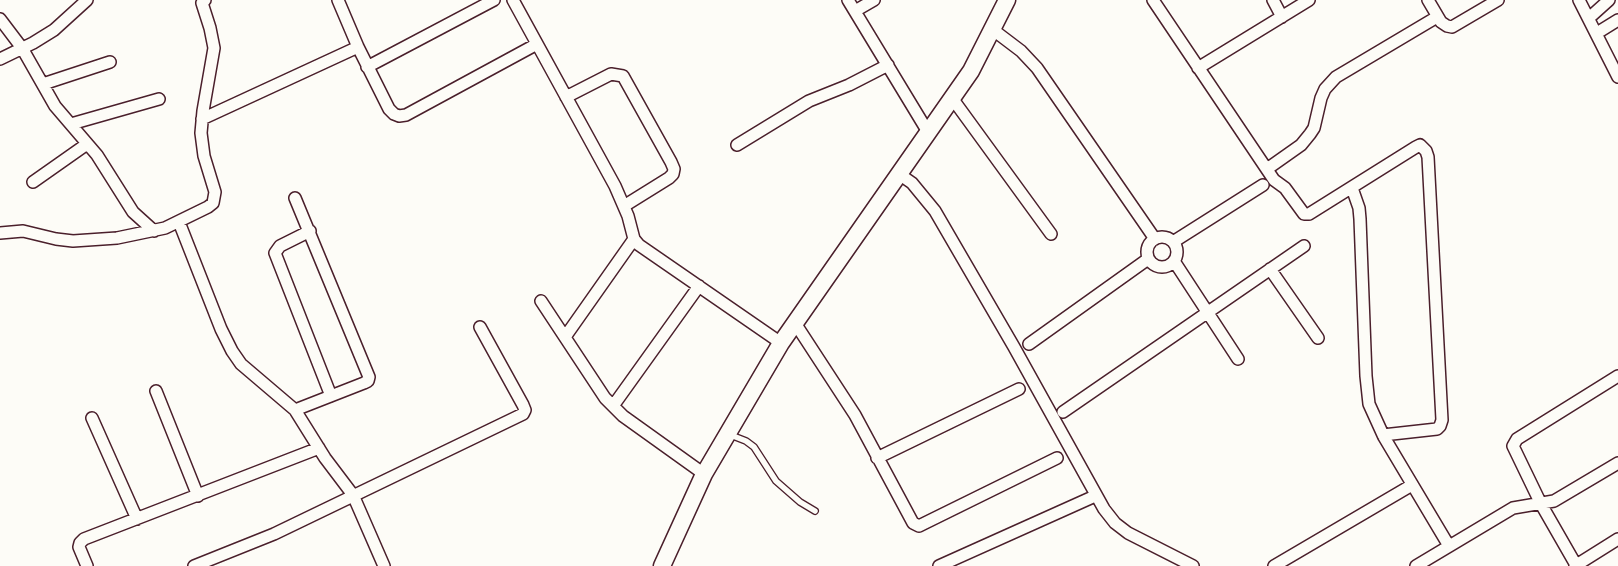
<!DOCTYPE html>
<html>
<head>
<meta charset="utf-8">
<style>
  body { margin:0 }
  canvas { display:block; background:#fdfcf7 }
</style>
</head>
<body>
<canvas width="1618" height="566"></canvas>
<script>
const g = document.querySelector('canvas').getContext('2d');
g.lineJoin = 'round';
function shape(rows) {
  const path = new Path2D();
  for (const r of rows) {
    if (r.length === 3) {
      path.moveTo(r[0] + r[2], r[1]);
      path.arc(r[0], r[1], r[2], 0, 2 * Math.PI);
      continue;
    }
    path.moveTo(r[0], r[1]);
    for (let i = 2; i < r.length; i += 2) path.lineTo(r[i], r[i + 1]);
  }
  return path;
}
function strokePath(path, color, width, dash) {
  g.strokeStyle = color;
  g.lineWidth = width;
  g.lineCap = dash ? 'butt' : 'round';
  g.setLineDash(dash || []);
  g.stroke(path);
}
const lane = shape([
  [728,434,746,441,754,447,776,481,800,502,815,511]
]);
const street = shape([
  [338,0,358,47,389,109,394,114,399,116,406,115,537,44],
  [513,0,615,186,628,216,634,239,639,245,781,343],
  [848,0,928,132],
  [1153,0,1274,180,1285,188,1304,214,1309,214,1416,147,1420,145,1426,151,1428,157,1442,420,1440,426,1437,429,1383,435],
  [1273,0,1282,17],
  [1428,0,1441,22,1447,26,1452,27,1498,0],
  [1579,0,1618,77],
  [855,11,874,0],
  [1589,18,1609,0],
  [0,19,22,48,55,106,97,155,133,212,154,231],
  [992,29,1021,51,1037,68,1155,239],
  [1597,33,1618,20],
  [0,59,33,43,54,30,87,0],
  [367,67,494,0],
  [1198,68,1309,0],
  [43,84,110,62],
  [566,97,611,74,623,76,671,162,674,169,673,174,669,178,624,206],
  [952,98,1051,234],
  [202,119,358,47],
  [71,124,159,99],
  [737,145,809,101,849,85,888,65],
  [1267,169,1301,145,1310,134,1314,128,1321,98,1325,89,1336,77,1437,17],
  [899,174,912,183,935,211,1014,347,1104,509,1115,523,1128,533,1193,566],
  [33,182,87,144],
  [1352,188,1359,208,1360,219,1366,376,1369,404,1384,437,1449,546],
  [179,222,221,329,232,351,241,364,295,410,325,458,353,495,384,566],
  [310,231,280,246,275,253,331,396],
  [0,233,23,231,56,239,73,241,117,238,165,228,208,207,213,203,215,192,204,156,201,133,203,111,214,48,210,28,202,3,205,0],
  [1162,252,15],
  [1173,242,1263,185],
  [1174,261,1238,359],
  [1270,269,1318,338],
  [541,301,605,398,623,416,704,474],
  [795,323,855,415,913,523,919,526,925,523,1057,458],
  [565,337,634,239],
  [1029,344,1148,259],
  [156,391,198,496],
  [613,406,699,286],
  [295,410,364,383,368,381,369,377,295,198],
  [1063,412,1304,246],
  [92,418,137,519],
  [877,458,1019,389],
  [1576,565,1541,504,1513,446,1517,439,1618,376],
  [87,566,79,547,80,543,84,539,319,448],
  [194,566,274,534,523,414,525,410,523,405,480,327],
  [939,566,1095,496],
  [1274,566,1412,485],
  [1416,566,1513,508,1554,501,1618,463],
  [1575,566,1618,539]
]);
const secondary = shape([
  [662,566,704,474,781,343,971,71,1007,0]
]);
strokePath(lane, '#4a1f2b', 8);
strokePath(street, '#4a1f2b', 14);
strokePath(secondary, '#4a1f2b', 19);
strokePath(lane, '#fdfcf7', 5.5);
strokePath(street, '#fdfcf7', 11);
strokePath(secondary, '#fdfcf7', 16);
</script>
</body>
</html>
